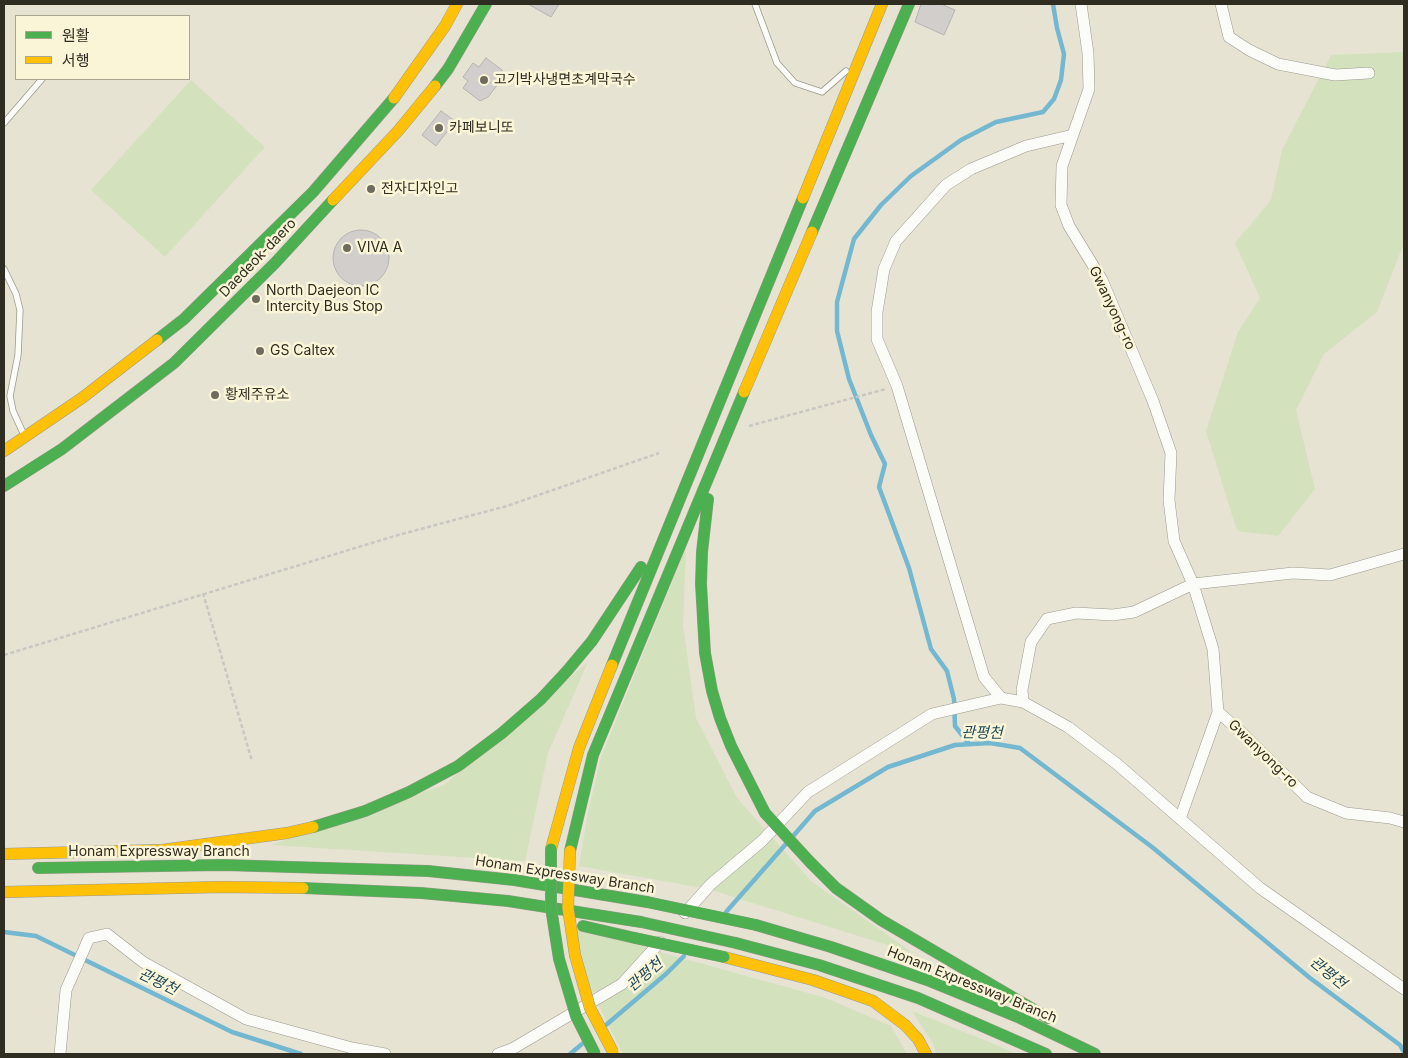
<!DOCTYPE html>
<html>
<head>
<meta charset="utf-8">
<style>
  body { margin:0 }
  #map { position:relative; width:1408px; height:1058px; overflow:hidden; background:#e6e3d3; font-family:Inter,"Noto Sans KR",sans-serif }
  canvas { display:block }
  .frame { position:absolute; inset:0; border:5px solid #2f2c21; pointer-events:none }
  .legend { position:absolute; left:15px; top:15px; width:175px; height:65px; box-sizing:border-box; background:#fbf5d8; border:1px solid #a9a58f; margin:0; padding:6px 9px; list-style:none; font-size:15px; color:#2f2c21 }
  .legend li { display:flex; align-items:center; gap:10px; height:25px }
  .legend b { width:25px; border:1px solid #a9a58f }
</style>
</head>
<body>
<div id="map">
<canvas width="1408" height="1058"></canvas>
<div class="frame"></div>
<ul class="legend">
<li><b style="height:6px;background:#4caf50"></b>원활</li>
<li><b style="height:6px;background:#ffc107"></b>서행</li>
</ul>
</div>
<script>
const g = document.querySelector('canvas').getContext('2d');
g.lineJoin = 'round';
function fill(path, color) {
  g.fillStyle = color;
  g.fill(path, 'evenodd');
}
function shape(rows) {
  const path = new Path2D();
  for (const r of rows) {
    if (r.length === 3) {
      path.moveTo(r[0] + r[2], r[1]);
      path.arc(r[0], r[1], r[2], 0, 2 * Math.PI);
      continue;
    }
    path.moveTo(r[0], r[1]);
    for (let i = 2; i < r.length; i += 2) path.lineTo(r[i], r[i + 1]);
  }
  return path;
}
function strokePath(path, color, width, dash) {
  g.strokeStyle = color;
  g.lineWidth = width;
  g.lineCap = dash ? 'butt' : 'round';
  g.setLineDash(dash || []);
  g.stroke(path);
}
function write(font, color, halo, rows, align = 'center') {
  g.font = font + ' Inter,"Noto Sans KR",sans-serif';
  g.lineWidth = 5;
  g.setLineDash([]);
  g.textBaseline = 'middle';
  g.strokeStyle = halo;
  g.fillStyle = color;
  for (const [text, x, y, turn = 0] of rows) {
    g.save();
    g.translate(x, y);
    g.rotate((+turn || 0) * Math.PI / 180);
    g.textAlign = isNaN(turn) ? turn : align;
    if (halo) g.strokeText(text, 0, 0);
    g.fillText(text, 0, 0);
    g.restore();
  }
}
fill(shape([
  [1404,52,1404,243,1377,312,1324,354,1296,410,1315,489,1278,536,1237,531,1206,431,1238,332,1260,298,1235,243,1271,200,1282,150,1331,55],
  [191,80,265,147,165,257,91,190],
  [686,548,683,625,696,718,737,798,811,881,913,953,708,889,579,866,588,813,601,757],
  [588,662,548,753,525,861,271,845,444,785],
  [574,928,652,944,619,982,592,993],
  [656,951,826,998,891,1026,907,1054,623,1054,598,1004],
  [912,1011,999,1046,1015,1054,936,1054,934,1045]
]), '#d3e1bd');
strokePath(shape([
  [969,744,955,726,954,699,947,671,931,649,909,568,879,487,885,464,871,435,849,379,837,331,837,302,854,239,881,205,911,176,961,140,996,122,1043,112,1054,99,1061,80,1064,54,1057,28,1053,4],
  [794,835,815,811,888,767,955,745,990,743,1020,748,1152,847,1310,978,1400,1045,1404,1052],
  [726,912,785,845],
  [4,932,36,936,232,1032,301,1054],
  [606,1025,666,974,684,956],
  [570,1054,582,1044]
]), '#73b8d0', 4.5);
const building = shape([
  [528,4,559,4,551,17,528,4],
  [921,4,941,4,955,10,944,35,915,22,921,4],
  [486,58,502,70,502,79,488,97,480,101,463,88,468,81,463,77,473,63,479,67,486,58],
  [441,111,455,121,436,146,422,135,441,111],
  [361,258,28]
]);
fill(building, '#d2cecc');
strokePath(building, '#b6b2b0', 1);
const lane = shape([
  [755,4,777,63,795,83,822,92,846,71],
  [4,123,42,79],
  [4,269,16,294,20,310,18,355,10,396,13,411,24,435]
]);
const street = shape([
  [1081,4,1088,53,1089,89,1062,166,1061,205,1069,226,1102,280,1153,401,1171,453,1169,500,1174,541,1193,584,1213,649,1218,712,1180,819],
  [1221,4,1229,37,1249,50,1278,64,1335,75,1369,73],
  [1073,135,1026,146,971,169,946,185,896,241,884,269,877,312,877,339,897,386,984,677,1001,698,1023,702,1068,727,1117,764,1260,888,1404,989],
  [1023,702,1022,690,1031,642,1047,619,1076,613,1113,615,1134,612,1193,584,1293,573,1330,575,1404,554],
  [1218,712,1241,732,1307,797,1346,813,1390,818,1404,822],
  [685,913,711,884,762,841,808,792,932,714,1001,698],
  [60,1054,66,990,89,938,107,934,143,962,246,1019,352,1048,385,1054],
  [498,1054,512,1049,622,984,660,942]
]);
const fast = shape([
  [435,86,448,69,486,4],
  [812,232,909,4],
  [157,340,184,319,313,192,394,98],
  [4,486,62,449,174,363,275,263,333,200],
  [708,499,702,552,701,584,705,653,712,691,720,718,731,746,765,813],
  [612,665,803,198],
  [313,827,365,811,409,792,458,766,502,733,541,699,567,671,592,641,641,567],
  [570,851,593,755,744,392],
  [810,862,836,888,881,920,1048,1018],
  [38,868,223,865,428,871,514,880,647,902],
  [303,888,421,893,508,901,641,922],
  [756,925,831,947,927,980,1020,1018,1095,1054],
  [583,926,635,938],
  [736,943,819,965,918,998,1046,1054]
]);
const slow = shape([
  [394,98,445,26,457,4],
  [803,198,882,4],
  [333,200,398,131,435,86],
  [744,392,812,232],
  [4,451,82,398,157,340],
  [551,849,579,748,612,665],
  [4,854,162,850,287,833,313,827],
  [4,892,222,887,303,888],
  [724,957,813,980,873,1001,905,1025,918,1039,926,1054]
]);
strokePath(lane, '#9b998d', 7);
strokePath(street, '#9b998d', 12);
strokePath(fast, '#9b998d', 12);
strokePath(slow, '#9b998d', 12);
strokePath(shape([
  [749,426,886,389],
  [203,593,252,761],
  [4,655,398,535,507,506,659,453]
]), '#c9c7c2', 2.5, [4, 2.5]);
strokePath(lane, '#fbfbf8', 5.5);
strokePath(street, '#fbfbf8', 11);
strokePath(fast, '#4caf50', 11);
strokePath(slow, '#ffc107', 11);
const fastBridge = shape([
  [765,813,810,862],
  [551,849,551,908,559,959,576,1016,595,1054],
  [647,902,756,925],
  [641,922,736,943],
  [635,938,724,957]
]);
const slowBridge = shape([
  [570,851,568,908,575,955,590,1008,613,1052]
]);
strokePath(fastBridge, '#9b998d', 12, []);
strokePath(slowBridge, '#9b998d', 12, []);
strokePath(fastBridge, '#4caf50', 11);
strokePath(slowBridge, '#ffc107', 11);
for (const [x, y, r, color] of [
  [484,80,5,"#6f6c5f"],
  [439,128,5,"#6f6c5f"],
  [371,189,5,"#6f6c5f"],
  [347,248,5,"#6f6c5f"],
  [256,299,5,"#6f6c5f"],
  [260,351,5,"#6f6c5f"],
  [215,395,5,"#6f6c5f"]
]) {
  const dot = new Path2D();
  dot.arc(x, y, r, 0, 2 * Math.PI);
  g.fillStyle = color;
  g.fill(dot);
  strokePath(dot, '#fbf5d8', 2);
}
write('14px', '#2f2c21', '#fbf5d8', [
  ["고기박사냉면초계막국수",494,80],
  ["카페보니또",449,128],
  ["전자디자인고",381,189],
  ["VIVA A",357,248],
  ["North Daejeon IC",266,291],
  ["Intercity Bus Stop",266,307],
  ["GS Caltex",270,351],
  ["황제주유소",225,395]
], 'left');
write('14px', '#2f2c21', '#fbf5d8', [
  ["Daedeok-daero",258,258,-46],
  ["Gwanyong-ro",1112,308,65],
  ["Gwanyong-ro",1263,754,44],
  ["Honam Expressway Branch",159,852],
  ["Honam Expressway Branch",565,875,9],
  ["Honam Expressway Branch",972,985,22]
]);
write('italic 15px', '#1f495b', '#fbf5d8', [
  ["관평천",982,733,1],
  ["관평천",1328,973,39],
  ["관평천",645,975,-41],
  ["관평천",158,982,26]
]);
</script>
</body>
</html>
